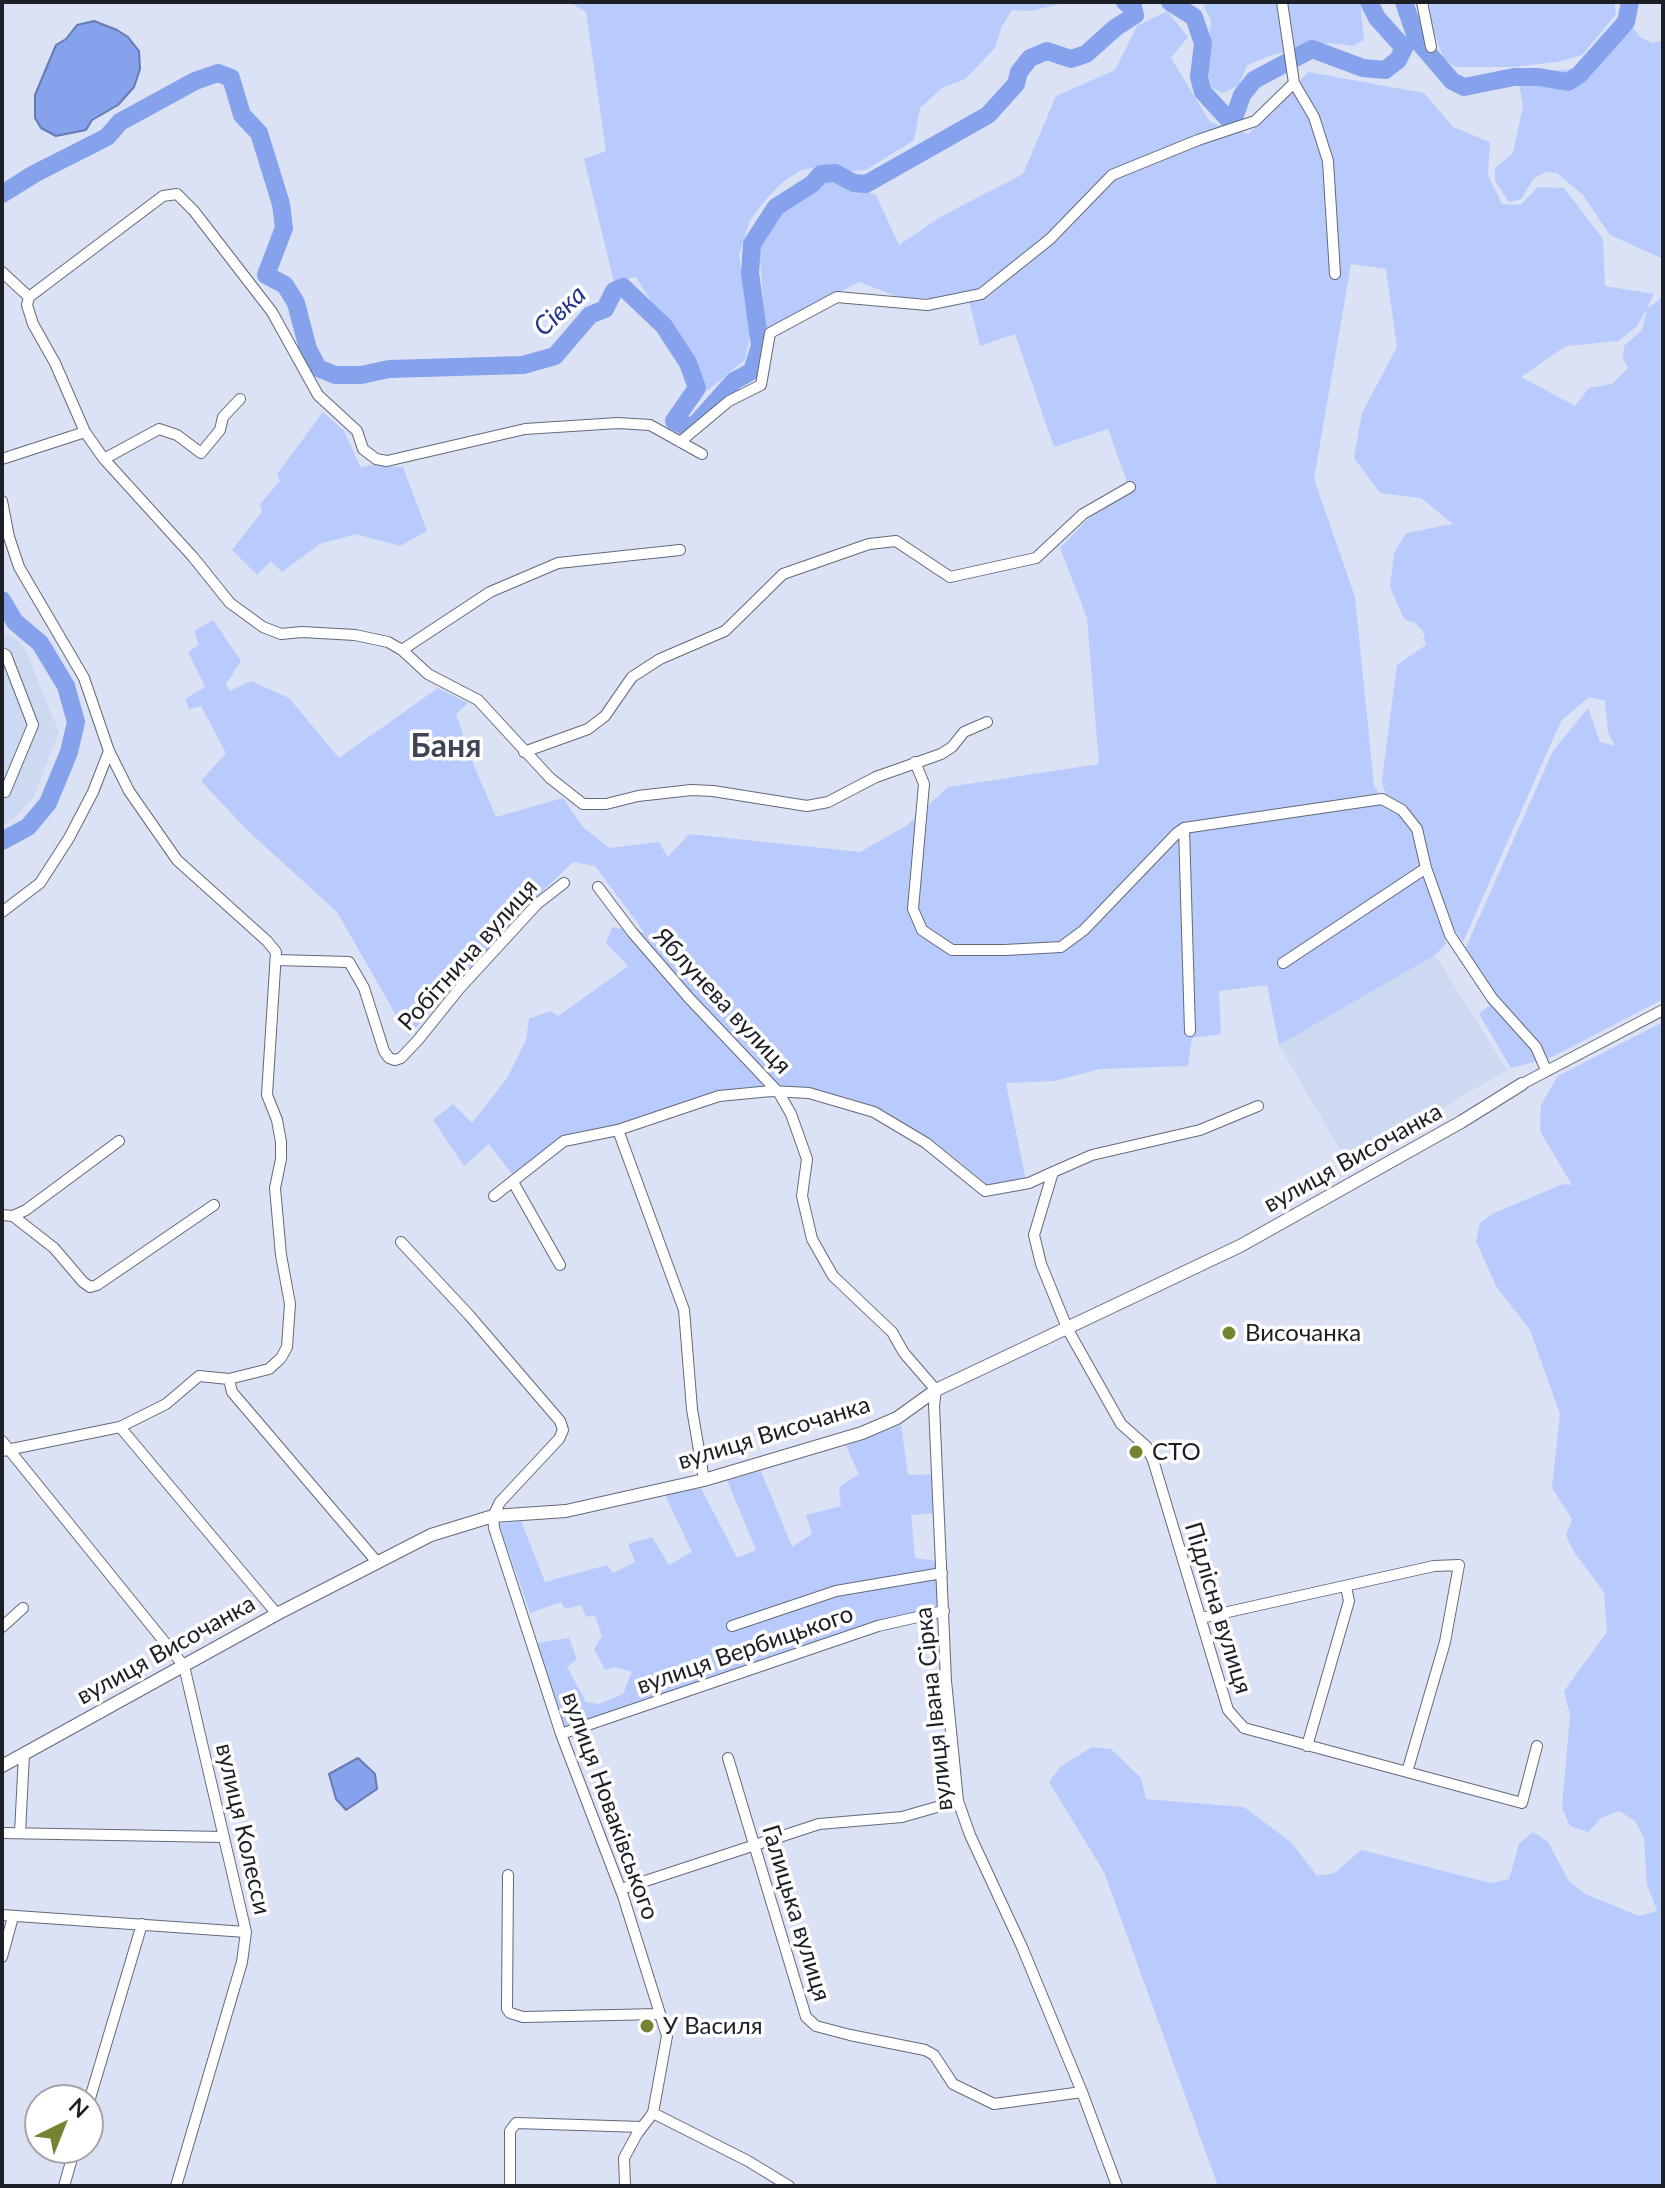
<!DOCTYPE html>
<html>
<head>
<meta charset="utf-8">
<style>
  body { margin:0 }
  #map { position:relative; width:1665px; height:2188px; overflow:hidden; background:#dbe2f5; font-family:Lato,sans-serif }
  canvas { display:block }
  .frame { position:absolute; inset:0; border:4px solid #1c1f25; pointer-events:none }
  .north { position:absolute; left:24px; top:2084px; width:80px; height:80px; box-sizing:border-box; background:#fff; border:2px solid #a4a5a8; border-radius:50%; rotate:43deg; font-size:22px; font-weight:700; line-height:32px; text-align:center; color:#1c1f25 }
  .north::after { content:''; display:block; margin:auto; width:28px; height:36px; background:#748433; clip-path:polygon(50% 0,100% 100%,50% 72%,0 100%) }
</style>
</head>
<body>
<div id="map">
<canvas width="1665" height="2188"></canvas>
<div class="frame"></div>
<div class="north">N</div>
</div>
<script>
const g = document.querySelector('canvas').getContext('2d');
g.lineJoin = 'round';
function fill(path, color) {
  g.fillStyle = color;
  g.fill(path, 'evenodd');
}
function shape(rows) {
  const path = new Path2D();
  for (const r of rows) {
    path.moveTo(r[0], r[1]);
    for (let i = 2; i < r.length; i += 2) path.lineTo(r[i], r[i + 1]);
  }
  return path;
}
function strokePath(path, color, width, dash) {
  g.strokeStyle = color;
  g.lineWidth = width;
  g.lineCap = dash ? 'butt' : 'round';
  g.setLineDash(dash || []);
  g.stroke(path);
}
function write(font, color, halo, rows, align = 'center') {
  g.font = font + ' Lato,sans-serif';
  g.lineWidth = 7;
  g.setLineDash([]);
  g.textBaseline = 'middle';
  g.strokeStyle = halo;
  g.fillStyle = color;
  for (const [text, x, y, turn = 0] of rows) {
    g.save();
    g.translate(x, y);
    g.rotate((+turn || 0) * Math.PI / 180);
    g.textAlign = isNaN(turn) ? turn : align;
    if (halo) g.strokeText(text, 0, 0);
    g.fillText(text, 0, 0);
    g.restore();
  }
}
fill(shape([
  [2,632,14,637,24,647,59,732,33,798,15,817,2,826],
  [1435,955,1507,1070,1348,1163,1279,1045]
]), '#cdd8f1');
fill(shape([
  [569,2,1069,2,1031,11,1012,10,1002,26,995,48,965,79,942,88,920,108,914,140,866,170,850,171,827,166,801,170,783,182,767,198,750,220,739,255,750,335,745,360,707,391,636,277,614,282,584,159,606,151,586,12],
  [1202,2,1360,2,1364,40,1353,46,1330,43,1272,55,1247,65,1239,85,1223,93,1212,88,1206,67,1211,21],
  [1429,2,1614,2,1616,14,1582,55,1562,61,1515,67,1456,67,1444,59,1432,27],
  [1167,11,1188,37,1171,58,1210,122,1248,134,1271,114,1308,72,1424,93,1453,127,1490,142,1488,175,1502,204,1520,205,1538,187,1564,188,1603,239,1605,286,1654,294,1647,308,1657,302,1663,294,1663,999,1550,1058,1511,1068,1479,1014,1489,1006,1466,947,1553,751,1588,708,1600,742,1615,746,1608,732,1605,701,1589,697,1561,721,1463,942,1448,920,1430,876,1446,944,1435,955,1279,1045,1267,985,1219,991,1221,1034,1192,1038,1188,1066,1100,1069,1054,1081,1006,1083,1026,1181,989,1186,935,1142,876,1109,785,1087,745,1087,622,1124,562,1138,514,1177,489,1144,464,1166,433,1120,453,1104,472,1123,508,1077,526,1040,529,1019,550,1011,558,1016,628,966,606,943,612,927,645,933,595,866,573,862,529,904,408,1036,337,912,247,830,201,781,226,753,201,706,189,709,185,699,205,687,188,652,199,645,194,631,213,620,241,661,226,684,230,691,251,681,289,698,339,758,438,688,468,703,456,714,472,761,496,817,563,798,583,827,609,848,659,842,668,857,689,834,860,852,906,826,948,787,1099,764,1087,618,1060,548,1088,519,1127,494,1130,490,1108,429,1054,447,1015,334,980,346,967,292,940,298,901,298,859,282,765,330,759,242,789,204,829,178,876,195,899,245,942,216,1023,174,1056,96,1115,70,1137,26],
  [1351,264,1386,269,1397,347,1362,413,1354,458,1380,493,1421,498,1453,524,1406,533,1394,553,1390,587,1404,619,1415,623,1423,631,1426,645,1397,665,1382,780,1389,809,1374,786,1355,597,1314,479],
  [1647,309,1642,330,1624,346,1623,358,1628,368,1612,384,1589,388,1575,406,1521,377,1566,346,1618,341,1636,327],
  [1625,18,1640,37,1652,43,1663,40,1663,259,1610,235,1583,195,1557,173,1546,172,1534,178,1521,199,1509,202,1495,181,1495,168,1513,153,1523,106,1519,83,1525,73,1565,70,1587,64],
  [323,412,344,431,361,468,371,465,403,467,427,531,400,546,356,534,320,544,282,572,271,561,257,575,232,550,262,512,260,504,280,481,277,474],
  [1663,1022,1663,2186,1218,2186,1104,1872,1049,1782,1060,1767,1092,1747,1111,1749,1141,1778,1146,1799,1244,1807,1292,1843,1317,1876,1335,1873,1361,1850,1491,1883,1509,1879,1519,1844,1533,1832,1548,1842,1569,1881,1585,1894,1639,1916,1657,1911,1647,1885,1644,1838,1635,1821,1619,1811,1601,1818,1588,1832,1570,1826,1562,1808,1570,1715,1564,1691,1607,1632,1604,1592,1574,1552,1566,1535,1572,1519,1552,1488,1560,1414,1530,1330,1496,1286,1476,1241,1480,1223,1494,1213,1563,1184,1572,1185,1540,1131,1541,1105,1558,1076],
  [901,1425,908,1475,932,1474,935,1513,911,1515,915,1558,937,1561,939,1609,566,1737,537,1643,569,1638,577,1659,567,1667,586,1702,599,1704,623,1694,632,1672,614,1667,605,1670,594,1649,602,1636,595,1615,586,1617,581,1605,565,1609,561,1602,530,1613,499,1524,521,1521,545,1582,607,1565,613,1573,635,1562,628,1544,652,1537,669,1565,692,1552,665,1495,701,1488,737,1558,756,1550,727,1480,761,1471,792,1547,812,1534,806,1515,841,1506,839,1487,859,1474,846,1446]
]), '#b8cbfc');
const water = shape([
  [94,21,117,30,128,37,139,51,140,69,134,87,118,105,92,120,86,130,56,136,41,128,35,118,35,95,56,45,66,39,77,25,94,21],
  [358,1758,375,1774,377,1789,346,1810,336,1799,329,1774,358,1758]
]);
fill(water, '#86a2ed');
strokePath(water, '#667bb1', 2);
strokePath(shape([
  [1170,2,1194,17,1203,43,1199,77,1203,92,1228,119,1234,118,1242,95,1254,80,1312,49,1363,68,1385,70,1398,60,1404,48,1377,18,1369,2],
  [1404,2,1417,40,1452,81,1464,87,1514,77,1539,77,1568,82,1579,75,1626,22,1630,2],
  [2,194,34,174,107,137,120,122,195,81,218,73,231,78,242,115,259,133,281,204,284,228,266,275,285,285,296,303,308,349,318,368,335,375,361,375,389,369,523,365,555,356,590,315,605,309,614,291,623,287,664,326,688,363,697,388,674,421,684,426,695,425,734,381,752,371,760,346,750,273,752,244,776,207,812,184,821,174,835,173,854,183,866,184,988,115,1016,84,1019,72,1030,58,1047,51,1071,59,1086,54,1115,28,1135,15,1133,7,1125,2],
  [2,600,15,622,40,643,66,686,76,722,69,752,48,803,28,827,2,841]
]), '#86a2ed', 18);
const minor = shape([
  [1282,2,1294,83,1314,117,1328,161,1335,274],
  [1422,2,1431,47],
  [2,272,29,297],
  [29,297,27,305,33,324,55,363,85,432,104,459,193,557,230,603,263,627,281,634,302,632,355,635,388,642,402,650,428,674,478,700,550,778,583,804,606,804,638,796,691,790,713,791,807,806,828,802,876,777,941,754,952,747,964,732,987,722],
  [29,297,163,196,177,194,194,211,272,312,318,395,357,431,363,449,376,459,387,461,525,429,618,423,650,425,702,454],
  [680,442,729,401,761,385,770,333,837,297,927,305,981,294,1050,239,1112,175,1198,140,1255,121,1294,83],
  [2,459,85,432],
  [104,459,159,429,177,435,201,453,220,430,223,417,240,399],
  [2,501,9,537,19,567,84,678,109,751,129,791,177,860,267,941,276,952,267,1095,277,1120,281,1142,281,1159,275,1188,281,1255,290,1304,287,1347,281,1358,269,1369,229,1379,199,1376,166,1404,120,1427,2,1451],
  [402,650,490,592,558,563,680,550],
  [2,653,6,655,33,725,5,792],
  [524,752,588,729,605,716,632,677,660,659,725,631,783,574,869,544,896,541,950,577,1036,558,1083,514,1130,487],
  [915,762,924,784,913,909,922,930,952,950,1005,950,1061,947,1084,930,1177,833,1184,828,1382,799,1402,810,1417,829,1426,868,1450,935,1492,998,1536,1047,1546,1070],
  [1184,828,1190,1031],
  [598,887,632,932,689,998,779,1093,791,1114,807,1159,802,1196,812,1239,833,1276,892,1332,904,1353,936,1390,934,1405,946,1681,958,1801,970,1835,1022,1947,1082,2092,1117,2186],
  [2,912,40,883,69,838,93,792,109,751],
  [277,960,349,962,364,988,384,1051,389,1058,395,1060,401,1058,418,1040,459,989,537,904,564,883],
  [1283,963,1426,868],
  [1522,1084,1663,1010],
  [1258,1106,1200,1130,1092,1155,1053,1172,1034,1235,1041,1264,1068,1330,1121,1424,1146,1446,1153,1460,1228,1710,1244,1728,1522,1803,1537,1746],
  [618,1130,684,1310,692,1409,704,1480],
  [513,1182,560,1265],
  [494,1196,564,1141,618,1130,719,1096,771,1091,809,1093,874,1112,926,1143,985,1191,1029,1183,1053,1172],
  [2,1215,13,1216,26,1210,119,1141],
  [13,1216,54,1248,83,1282,90,1287,97,1285,214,1205],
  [401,1242,469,1315,560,1421,563,1430,559,1439,500,1502,493,1516,494,1528,561,1734,623,1896,667,2036,653,2113,637,2134,624,2158,625,2186],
  [229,1379,232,1392,377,1562],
  [120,1427,277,1614],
  [2,1441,184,1666,246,1932,242,1962,176,2186],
  [1201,1618,1434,1566,1459,1565,1445,1642,1407,1772],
  [732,1626,836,1591,942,1573],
  [2,1627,23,1608],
  [561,1734,878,1626,944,1611],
  [1307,1746,1349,1601,1346,1587],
  [728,1758,806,2017,816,2026,850,2035,925,2050,934,2055,953,2084,994,2104,1082,2092],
  [2,1833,223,1837],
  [20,1833,24,1754],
  [508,1875,507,2009,510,2013,523,2017,660,2014],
  [621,1889,819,1824,902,1817,958,1801],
  [2,1915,246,1932],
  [2,1957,13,1917],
  [88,2105,142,1924],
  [653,2113,748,2161,789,2186],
  [64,2186,75,2148],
  [510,2186,510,2131,516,2123,642,2127]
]);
const tertiary = shape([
  [2,1766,277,1614,431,1535,493,1516,566,1511,704,1480,862,1433,897,1418,936,1390,1240,1246,1461,1122,1522,1084]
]);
strokePath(minor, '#636979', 12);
strokePath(tertiary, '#636979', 14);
strokePath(minor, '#fff', 10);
strokePath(tertiary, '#fff', 12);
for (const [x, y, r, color] of [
  [1229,1333,8,"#748433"],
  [1136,1452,8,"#748433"],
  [647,2026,8,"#748433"]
]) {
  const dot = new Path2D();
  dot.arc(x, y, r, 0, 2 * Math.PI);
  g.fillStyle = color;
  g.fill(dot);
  strokePath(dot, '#fff', 3);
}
write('24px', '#1c1f25', '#fff', [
  ["Робітнича вулиця",468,955,-48],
  ["Яблунева вулиця",722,1001,47],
  ["вулиця Височанка",1353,1158,-29],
  ["вулиця Височанка",774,1433,-17],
  ["Підлісна вулиця",1218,1608,73],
  ["вулиця Височанка",166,1650,-29],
  ["вулиця Вербицького",745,1650,-19],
  ["вулиця Івана Сірка",934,1709,-96],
  ["вулиця Новаківського",610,1806,70],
  ["вулиця Колесси",243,1829,77],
  ["Галицька вулиця",796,1913,73]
]);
write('24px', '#1c1f25', '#fff', [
  ["Височанка",1245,1333],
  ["СТО",1152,1452],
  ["У Василя",663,2026]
], 'left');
write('italic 26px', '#22368c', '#fff', [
  ["Сівка",560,311,-43]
]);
write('bold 32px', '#3f4554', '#fff', [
  ["Баня",446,747]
]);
</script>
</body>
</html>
